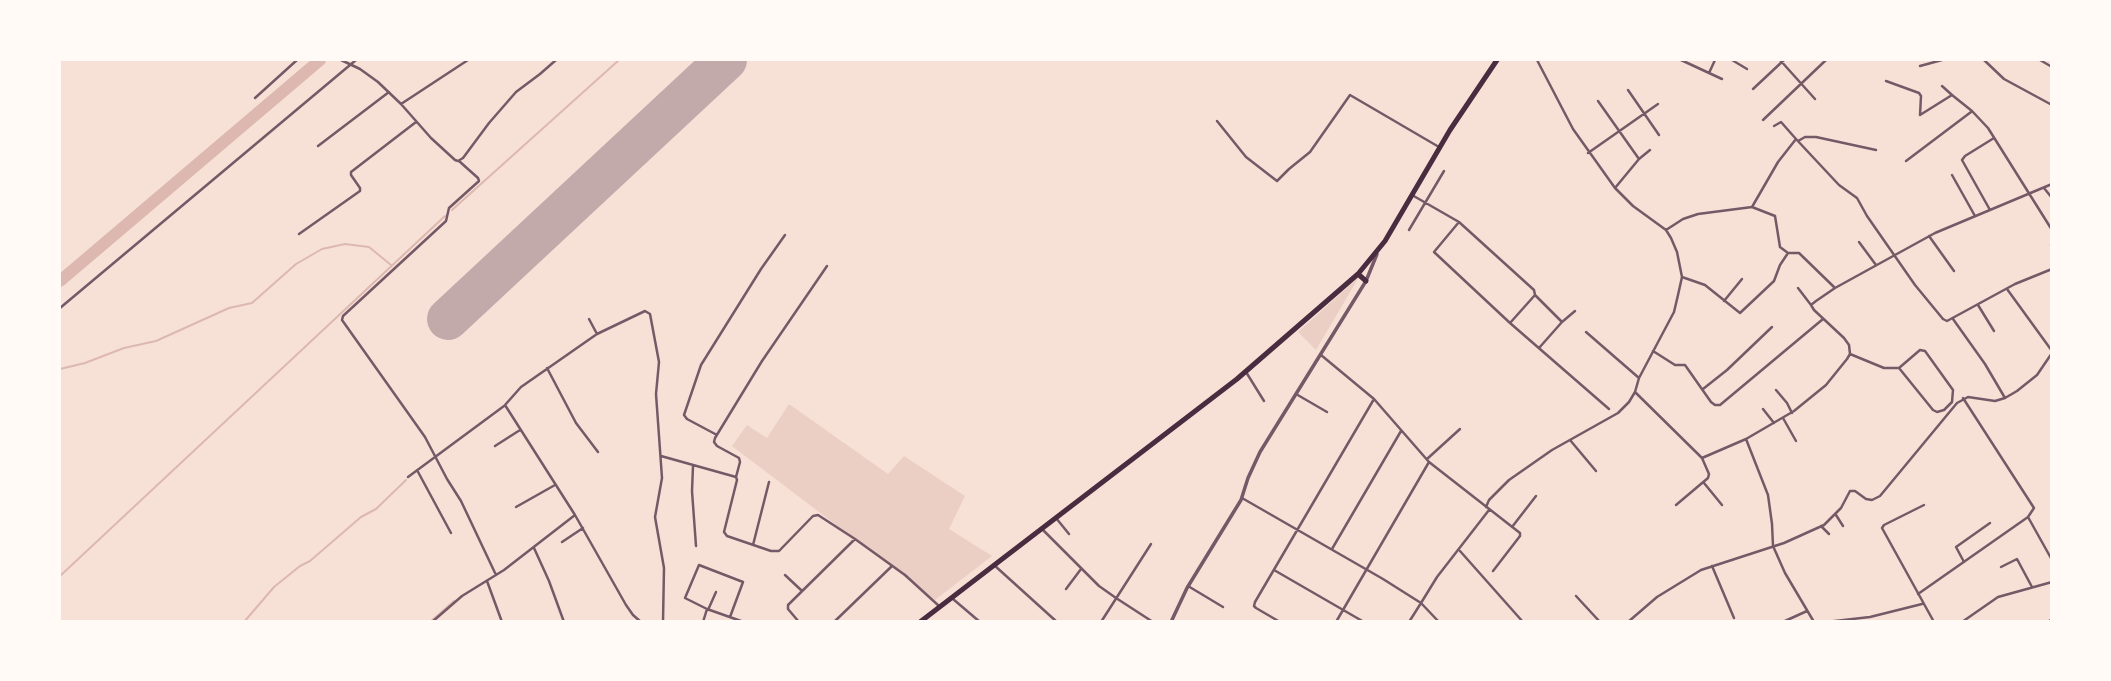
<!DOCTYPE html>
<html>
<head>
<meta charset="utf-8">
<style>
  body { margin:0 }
  #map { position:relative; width:2111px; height:681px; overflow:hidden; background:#f7e1d7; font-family:Figtree,sans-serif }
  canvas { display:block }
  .frame { position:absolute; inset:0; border:61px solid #fffaf5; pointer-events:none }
</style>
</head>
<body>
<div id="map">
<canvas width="2111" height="681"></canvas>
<div class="frame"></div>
</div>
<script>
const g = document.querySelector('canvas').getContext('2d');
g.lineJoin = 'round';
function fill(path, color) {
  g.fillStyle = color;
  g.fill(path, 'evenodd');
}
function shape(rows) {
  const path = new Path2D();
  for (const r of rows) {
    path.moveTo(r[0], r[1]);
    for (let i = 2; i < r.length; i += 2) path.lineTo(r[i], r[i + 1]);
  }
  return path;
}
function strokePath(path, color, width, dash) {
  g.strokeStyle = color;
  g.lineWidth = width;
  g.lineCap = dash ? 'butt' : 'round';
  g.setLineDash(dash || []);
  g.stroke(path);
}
fill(shape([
  [1359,277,1316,350,1298,332],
  [789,404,888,474,904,456,965,496,949,529,992,556,935,600,732,446,747,425,767,438]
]), '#ebcfc5');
strokePath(shape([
  [452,210,619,60],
  [60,369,85,363,124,348,156,341,229,308,252,303,296,264,322,249,345,244,369,247,391,265],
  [60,576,445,216],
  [244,622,274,587,300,566,310,561,361,517,376,509,406,480],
  [430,622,454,601]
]), '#dcb8b0', 2);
strokePath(shape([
  [60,281,320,60]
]), '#dcb8b0', 12);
strokePath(shape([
  [448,319,726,60]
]), '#c3aaaa', 42);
strokePath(shape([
  [341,60,360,69,378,82,401,104,431,138,455,160,458,161,463,158,489,123,516,92,540,74,556,60],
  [1537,60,1573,129,1615,188,1633,206,1666,230,1671,238,1677,252,1682,277,1678,295,1674,312,1639,378,1635,392,1702,458,1746,439,1794,411,1826,385,1847,359,1850,354,1849,345,1844,338,1814,310,1811,305,1816,301,1835,288,1935,233,2052,184],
  [1681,60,1722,79],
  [1732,60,1747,69],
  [1780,60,1815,99],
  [1984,60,2004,79,2052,105],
  [2040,60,2052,67],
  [1920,66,1942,60],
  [1709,73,1715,60],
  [1886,81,1919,93,1921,96,1920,115,1952,95,1972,111,1988,128,2052,230],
  [1942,86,1952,95],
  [1753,89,1784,60],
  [1628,90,1659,135],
  [255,98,297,60],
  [1598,101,1639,159],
  [401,104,468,60],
  [1763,120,1826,60],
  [1217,121,1246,157,1277,181,1289,169,1310,152,1350,95,1439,147],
  [1774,126,1781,122,1796,139],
  [1798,141,1805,137,1816,137,1876,150],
  [318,146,389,92],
  [1588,153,1658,104],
  [459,161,478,178,479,181,449,208,446,221,343,316,342,320,425,437,447,479,461,501,496,575],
  [1906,161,1971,112],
  [1952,175,1975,216],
  [1615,188,1639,159,1650,150],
  [2044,188,2052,198],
  [1412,195,1459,222,1534,290,1535,295,1562,322],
  [1752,207,1775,216,1780,247,1788,253,1799,253,1834,287],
  [1990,210,1962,160,1965,156,1994,138],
  [1459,222,1434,252,1510,323,1609,409],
  [1409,230,1444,171],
  [1666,230,1683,219,1698,214,1752,207,1778,162,1796,139,1839,185,1857,198,1867,216,1915,285,1943,319,1947,321,2015,284,2052,269],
  [299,234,360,191,360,188,351,175,351,172,416,122],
  [1929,236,1954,271],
  [1859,242,1876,265],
  [2051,245,2052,245],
  [1682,277,1705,285,1740,313,1774,281,1780,265,1788,253],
  [1798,288,1811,305],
  [2007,289,2052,351],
  [1724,301,1742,279],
  [1978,305,1994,331],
  [60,308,356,60],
  [589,319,597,334],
  [1953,319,1985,364,2005,398],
  [1510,323,1535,295],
  [1586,332,1639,378],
  [1539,348,1562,322,1575,311],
  [1920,350,1925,351,1953,390,1952,402,1944,410,1937,412,1933,410,1899,368,1920,350],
  [1653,351,1675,365,1685,365,1711,402,1715,405,1720,405,1823,319],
  [1850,354,1884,368,1899,368],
  [1321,355,1374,399,1429,462,1520,533,1520,536,1493,571],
  [547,368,576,423,598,452],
  [1246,372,1264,401],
  [1703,389,1727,370,1772,327],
  [1776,390,1787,403,1792,413],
  [1296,394,1327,412],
  [1763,409,1774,423],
  [1783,418,1796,441],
  [717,435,687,419,684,415,701,365,761,269,785,235],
  [1746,439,1768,495,1772,524,1773,546,1785,573,1814,622],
  [1570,440,1596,471],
  [495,446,520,430],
  [661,456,736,477,737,480,724,532,727,536,771,551,779,551,813,516,818,515,855,539,905,575,939,606],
  [1427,459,1460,429],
  [693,466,692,491,696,546],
  [417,470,451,533],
  [408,477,504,406],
  [736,477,740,462,739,458,717,446,714,442,715,438,762,361,827,266],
  [1704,483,1722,505],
  [1242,498,1383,579,1421,603,1409,622],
  [1676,505,1708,478,1709,474,1702,458],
  [1924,505,1884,525,1882,528,1934,622],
  [516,507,555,485],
  [1486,507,1489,500,1509,480,1552,450,1618,413,1629,402,1635,392],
  [1836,515,1843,526],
  [2028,517,2052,560],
  [1056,518,1069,534],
  [1821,526,1829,534],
  [1512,527,1536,496],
  [1042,529,1099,586,1116,598,1153,622],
  [562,542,583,528],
  [753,545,769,482],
  [534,548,549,581,564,622],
  [1332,549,1401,431],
  [1460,551,1523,622],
  [1964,562,1956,547,1990,523],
  [994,565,1057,622],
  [1712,566,1734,618],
  [2001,567,2017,559,2032,587],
  [1274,570,1364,622],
  [785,575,801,590],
  [487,581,502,622],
  [1188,586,1223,607],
  [1066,589,1081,569],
  [1918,594,2028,517,2034,508,1963,398],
  [1576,596,1600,622],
  [953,599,980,622],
  [707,609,685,598,699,565,743,582,730,617],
  [708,610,716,592],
  [1785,621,1807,611],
  [432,622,462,596,504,570,575,515],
  [641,622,633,615,626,605,575,515,505,405,521,387,597,334,645,311,650,314,659,362,656,394,662,478,655,517,664,568,663,622],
  [703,622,707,609,741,621],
  [799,622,788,609,788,605,855,539],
  [834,622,892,566],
  [1101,622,1151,544],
  [1280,622,1256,608,1254,606,1255,602,1374,399],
  [1336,622,1429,462],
  [1439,622,1421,603,1437,577,1489,510],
  [1628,622,1657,597,1701,570,1784,543,1824,525,1841,508,1850,491,1855,491,1866,499,1872,500,1880,496,1957,403,1968,397,1995,401,2005,398,2017,391,2037,375,2052,353],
  [1826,622,1870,617,1922,604],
  [1962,622,1998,597,2052,582],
  [2048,622,2052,619]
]), '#755966', 2.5);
strokePath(shape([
  [1171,622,1187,588,1241,500,1248,478,1260,452,1366,281,1377,254]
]), '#755966', 3.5);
strokePath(shape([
  [1358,274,1366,281],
  [920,622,1237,379,1358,274,1385,241,1450,130,1497,60]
]), '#4a2c40', 5);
</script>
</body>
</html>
